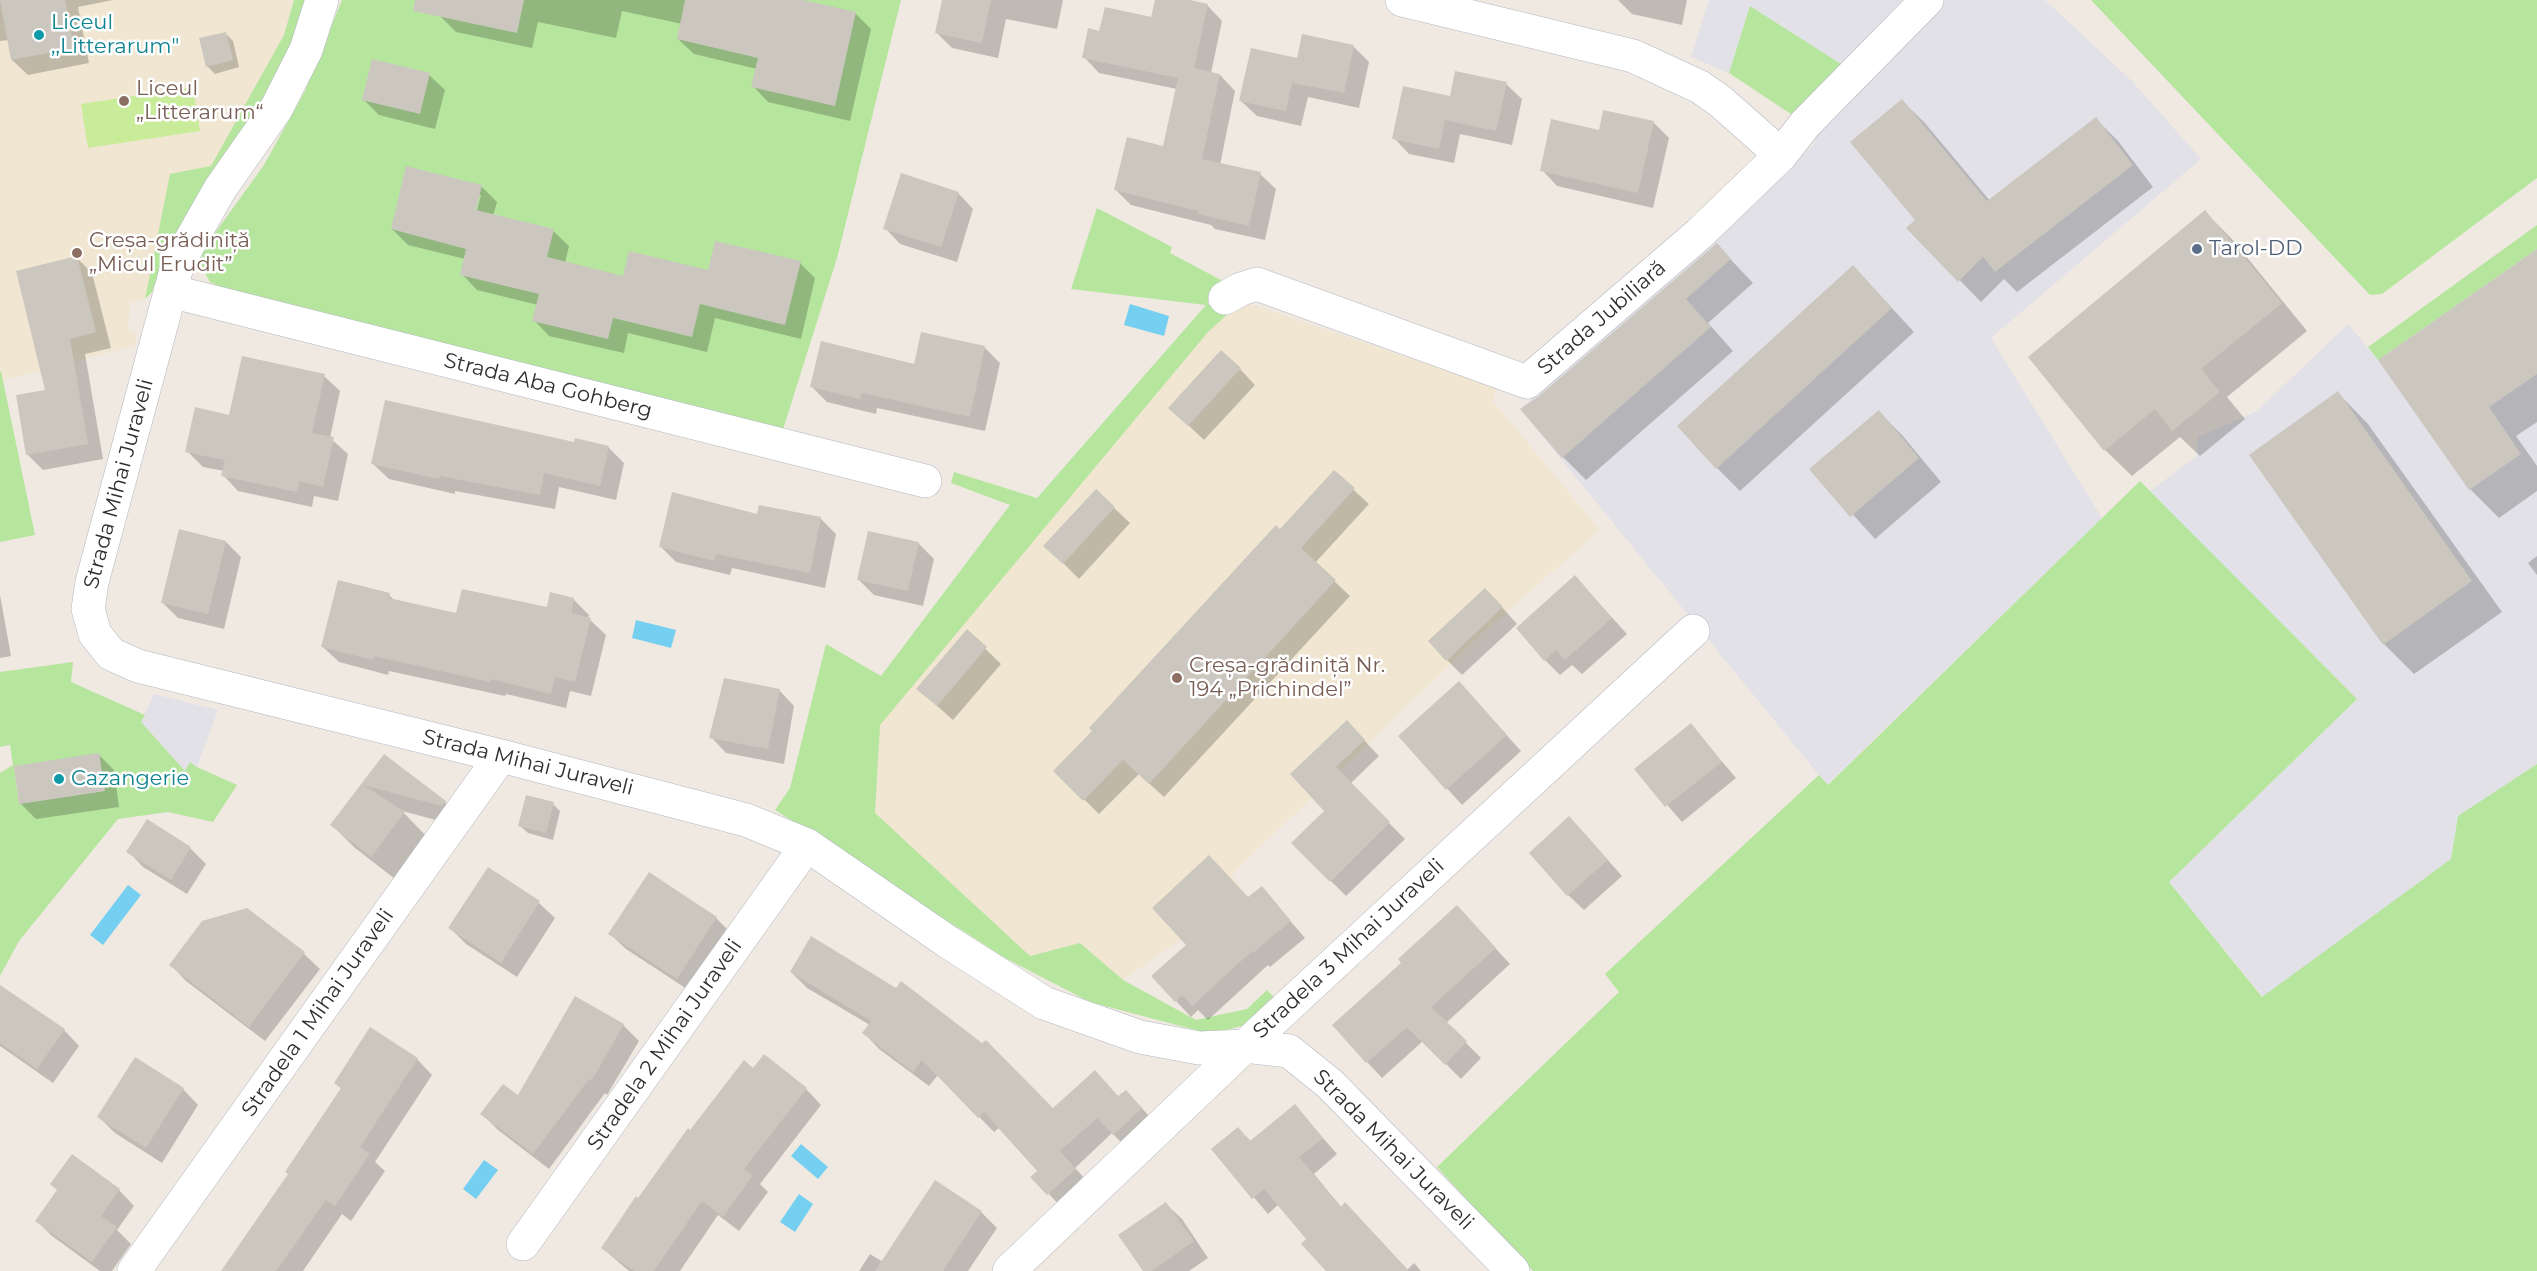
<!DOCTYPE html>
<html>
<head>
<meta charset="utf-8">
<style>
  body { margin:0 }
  canvas { display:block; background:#efe9e1 }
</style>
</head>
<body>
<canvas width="2537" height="1271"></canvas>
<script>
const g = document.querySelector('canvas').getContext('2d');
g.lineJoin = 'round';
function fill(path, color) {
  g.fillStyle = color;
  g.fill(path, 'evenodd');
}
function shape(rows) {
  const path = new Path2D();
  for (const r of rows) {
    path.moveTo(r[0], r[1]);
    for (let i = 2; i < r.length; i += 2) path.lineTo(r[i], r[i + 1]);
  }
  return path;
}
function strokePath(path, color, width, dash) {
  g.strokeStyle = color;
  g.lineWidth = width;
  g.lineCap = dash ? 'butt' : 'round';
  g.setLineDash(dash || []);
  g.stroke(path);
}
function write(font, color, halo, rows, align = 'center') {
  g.font = font + ' Montserrat,sans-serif';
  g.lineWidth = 5;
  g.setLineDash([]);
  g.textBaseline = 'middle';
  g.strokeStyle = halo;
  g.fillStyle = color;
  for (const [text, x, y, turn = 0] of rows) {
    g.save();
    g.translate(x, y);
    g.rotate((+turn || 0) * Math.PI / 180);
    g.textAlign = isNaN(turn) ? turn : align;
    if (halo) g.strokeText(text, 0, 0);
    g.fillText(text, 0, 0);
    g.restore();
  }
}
fill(shape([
  [1709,0,1910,0,1844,66,1750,6,1729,73,1691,57],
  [1945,0,2045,0,2132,81,2201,159,1991,338,2102,518,1827,785,1520,409,1714,240,1813,145,1826,117],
  [2537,249,2537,764,2458,816,2451,859,2263,997,2169,882,2357,699,2150,491,2197,456,2198,437,2257,411,2348,324,2378,360],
  [154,694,218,710,197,767,186,772,141,722]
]), '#e3e1e8');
fill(shape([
  [0,0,294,0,284,35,211,167,170,174,145,299,130,303,128,329,137,333,135,346,3,380,0,365],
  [1242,301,1497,388,1493,401,1600,530,1484,632,1231,875,1241,886,1191,932,1123,980,1080,943,1030,956,875,813,879,725,1208,332]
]), '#f0e6d1');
fill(shape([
  [294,0,307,0,296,43,218,173,171,242,152,292,145,299,170,174,211,166,284,35],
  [342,0,901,0,837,258,781,436,231,292,210,282,202,268,202,251,264,165,305,91],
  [2091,0,2537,0,2537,178,2382,294,2370,295],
  [1750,6,1844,66,1797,118,1729,73],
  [1097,208,1172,247,1170,253,1221,280,1207,304,1229,313,1208,332,880,725,875,813,1030,956,1080,943,1123,980,1196,1020,1247,1009,1267,990,1277,1000,1253,1023,1211,1034,1090,1002,1005,958,775,810,790,788,826,644,881,676,1010,505,951,483,954,472,1037,498,1206,305,1071,289],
  [2537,225,2537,249,2378,360,2368,347],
  [1,371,35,535,0,542,0,372],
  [2140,481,2357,699,2169,882,2262,997,2451,859,2458,816,2537,764,2537,1271,1533,1271,1437,1167,1619,992,1605,974,1819,775,1828,785],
  [73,662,71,682,145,715,141,722,185,771,190,762,197,767,237,785,213,822,168,812,118,819,19,941,0,976,0,773,13,765,10,745,0,747,0,672],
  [99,754,104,791,19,804,14,766]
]), '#b6e59e');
fill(shape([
  [193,87,200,131,88,148,81,104]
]), '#c9ec9a');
fill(shape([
  [1130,304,1169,316,1164,336,1124,325],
  [636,620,676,630,671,648,632,638],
  [128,885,141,895,103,945,90,935],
  [801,1144,828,1167,818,1179,791,1156],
  [484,1160,498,1170,476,1199,463,1189],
  [799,1194,813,1204,795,1232,780,1222]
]), '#75cff0');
fill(shape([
  [0,0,113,0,78,7,89,63,28,75,12,60,8,40,0,41],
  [443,0,797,0,855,13,871,29,850,121,768,102,753,86,757,69,694,54,678,39,682,24,622,11,616,38,538,22,532,48,456,32,440,16],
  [944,0,1063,0,1057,29,1006,19,998,58,952,48,937,33],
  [1156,0,1182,0,1207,5,1222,21,1211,73,1220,75,1235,91,1220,165,1260,174,1276,189,1265,240,1215,229,1211,225,1131,205,1116,190,1164,148,1177,89,1099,73,1084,57,1100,33,1152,19],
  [1618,0,1687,0,1682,25,1632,14],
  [225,33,233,41,239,67,215,74,207,66],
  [1353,46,1369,62,1359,108,1308,97,1301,126,1257,116,1241,101,1298,60],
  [429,75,445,90,435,129,379,115,364,100],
  [1506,84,1522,99,1512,145,1460,134,1454,163,1409,154,1394,138,1451,98],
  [1902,101,1924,122,1990,201,2096,119,2118,141,2153,187,2017,292,2004,279,1981,302,1909,228,1917,220],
  [1653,122,1669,138,1653,208,1557,186,1542,170,1600,132],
  [481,186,497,202,493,216,553,231,569,246,565,263,624,278,800,263,815,278,801,339,715,318,707,352,628,333,624,353,549,336,534,320,538,305,477,290,462,274,465,259,408,245,392,229],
  [478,195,481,195,475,218,472,217],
  [958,193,973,209,957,262,900,244,885,228],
  [2205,212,2232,239,2307,331,2227,397,2245,419,2200,456,2180,437,2132,476,2105,450],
  [1717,245,1753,283,1708,323,1733,351,1586,480,1563,457,1540,397],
  [2537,251,2537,422,2516,436,2537,466,2537,491,2499,518,2470,489,2380,360],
  [77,258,92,273,111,348,85,354,103,459,43,470,27,454,47,391],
  [1876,291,1914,332,1740,491,1717,468],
  [984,347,1000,363,985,431,877,408,876,414,827,402,812,387,915,366],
  [1240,369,1255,385,1204,440,1186,423],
  [324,376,340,391,330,438,348,454,338,501,314,496,312,507,238,491,223,475,224,471,203,467,187,451,231,417],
  [2338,393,2368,424,2502,612,2414,674,2384,644],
  [1879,412,1902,435,1941,482,1875,539,1812,469],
  [575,444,609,448,624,463,616,500,559,487,555,509,455,491,455,494,389,479,373,464],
  [1334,472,1369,504,1315,563,1350,596,1164,797,1139,774,1099,814,1055,771],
  [1096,491,1130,523,1079,579,1061,561],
  [760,506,821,519,836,534,825,588,732,568,730,575,676,562,660,546,758,516],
  [226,542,241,557,224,629,178,618,162,602],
  [918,543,934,559,923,606,874,595,859,580],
  [2537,556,2537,575,2528,563],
  [1575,577,1627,634,1582,674,1572,665,1560,675,1545,660],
  [0,595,11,656,0,658],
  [389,595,395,601,457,615,548,608,573,599,589,615,588,618,606,635,591,696,570,691,566,708,506,694,505,696,389,671,388,675,339,662,323,647],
  [1500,605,1517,624,1462,675,1447,660],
  [967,631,1001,664,953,720,918,689],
  [1459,683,1521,751,1462,805,1400,736],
  [779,690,794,706,784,764,726,753,711,737],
  [1691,725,1736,778,1682,822,1636,769],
  [1362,738,1379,756,1350,784,1405,839,1346,896,1293,843,1326,811,1292,774],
  [99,755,114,770,119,807,36,819,20,803],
  [385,756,445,802,468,825,466,828,402,811,427,837,395,879,355,848,332,825],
  [553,804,560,811,553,840,528,833,520,826],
  [147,821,190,848,206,864,187,894,143,867,128,851],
  [1585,834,1622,876,1584,910,1568,895],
  [489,869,539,903,555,918,517,977,466,944,450,928],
  [650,874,716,918,732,934,693,993,626,949,610,934],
  [1262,888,1305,938,1270,967,1268,965,1208,1020,1198,1010,1191,1017,1176,1001,1249,899],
  [246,909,304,954,320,969,265,1041,186,981,171,965],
  [1472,923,1510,964,1446,1023,1481,1058,1461,1079,1423,1041,1382,1078,1367,1062],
  [791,972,1053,1110,1119,1097,1141,1107,1156,1124,1129,1150,1112,1133,1075,1168,1091,1185,1064,1210,1033,1177,1039,1171,1000,1127,994,1132,938,1075,929,1086,879,1049,864,1033,870,1025,807,988],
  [576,998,623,1025,639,1041,607,1095,605,1093,549,1169,498,1130,482,1114,518,1097],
  [0,999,64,1030,79,1046,53,1083,0,1046],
  [417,1059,432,1075,375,1162,385,1171,351,1221,342,1214,303,1271,223,1271,290,1175,342,1089,335,1083],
  [753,1070,806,1089,821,1105,760,1184,768,1192,739,1231,718,1215,680,1271,629,1271,602,1248,690,1132],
  [183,1089,198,1105,162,1163,115,1133,99,1117],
  [1295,1106,1337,1154,1314,1174,1342,1208,1407,1270,1414,1263,1421,1271,1328,1271,1308,1239,1279,1204,1268,1214,1213,1149,1238,1129,1252,1142],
  [936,1182,981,1212,997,1228,968,1271,859,1271,870,1254,883,1262],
  [119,1190,134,1206,117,1230,131,1244,112,1271,100,1271,52,1236,37,1221],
  [1166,1204,1182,1219,1208,1258,1189,1271,1145,1271]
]), '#0003');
fill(shape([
  [0,0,65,0,74,48,11,60],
  [415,0,524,0,517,33,413,11],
  [685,0,803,0,856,12,835,106,751,87,758,58,677,39],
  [942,0,991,0,982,43,935,33],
  [1155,0,1190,0,1208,4,1194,68,1220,74,1202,159,1261,172,1249,226,1198,214,1198,211,1114,190,1127,137,1163,146,1178,78,1082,58,1088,28,1099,31,1105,7,1151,17],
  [226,32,233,60,206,67,199,38],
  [1302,34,1354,45,1344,93,1292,83,1286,111,1239,101,1251,48,1297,58],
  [372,59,430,73,420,114,362,100],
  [1455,71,1507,82,1496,131,1445,120,1439,149,1392,139,1403,86,1450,96],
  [1902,99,1987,201,2096,117,2133,165,1995,272,1983,257,1958,282,1906,228,1915,220,1850,142],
  [1603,110,1654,121,1638,193,1540,171,1551,119,1599,130],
  [406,166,482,185,476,210,554,229,547,257,623,276,629,251,708,270,715,241,801,261,785,325,700,304,692,337,613,318,608,339,532,321,539,294,460,275,466,249,391,229],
  [901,173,959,192,941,247,883,229],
  [2205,210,2282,303,2201,369,2220,392,2172,431,2155,409,2104,451,2028,357],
  [1717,243,1731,259,1686,299,1711,327,1562,458,1520,409,1539,396],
  [2537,249,2537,374,2489,407,2521,454,2469,490,2378,360],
  [77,256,96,332,70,339,88,444,26,455,16,395,45,390,16,271],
  [1853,265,1892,308,1716,469,1677,426],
  [921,332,985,346,970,417,862,393,860,399,810,387,821,341,914,364],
  [1221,350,1241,368,1188,426,1168,408],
  [242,356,325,374,312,433,334,437,323,487,299,481,297,492,221,476,225,460,185,452,195,407,229,415],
  [2338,391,2472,581,2383,645,2249,455],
  [385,400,574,442,575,438,609,446,600,486,544,473,540,495,440,476,439,479,371,464],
  [1879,410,1919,458,1850,517,1809,469],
  [1334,470,1355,488,1301,548,1336,580,1149,784,1123,760,1083,801,1053,771,1092,731,1089,728,1276,525,1280,529],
  [1096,489,1115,507,1063,564,1043,546],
  [672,492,757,514,759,505,821,517,810,573,716,554,714,561,659,547],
  [179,529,226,541,208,614,161,603],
  [868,531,919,542,908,591,857,580],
  [1575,575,1612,618,1565,660,1556,650,1544,661,1516,628],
  [338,580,390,593,389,598,456,613,462,589,547,607,550,592,574,598,571,613,591,618,575,682,555,677,551,694,491,679,490,682,374,656,373,660,321,647],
  [1485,588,1503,607,1446,661,1428,641],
  [967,629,987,647,937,706,916,689],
  [724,678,780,689,768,749,709,738],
  [1459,681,1507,735,1446,790,1398,736],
  [1347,720,1365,740,1336,767,1390,822,1330,882,1291,843,1324,811,1290,774],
  [1691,723,1722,762,1665,807,1634,769],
  [99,753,105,791,19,804,14,766],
  [384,754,446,801,442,806,363,785,405,812,371,857,330,825],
  [526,795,554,802,546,833,518,826],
  [1569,816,1608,860,1567,896,1529,853],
  [147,819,191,847,171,880,126,852],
  [1209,855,1248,897,1262,886,1291,921,1253,953,1252,951,1192,1006,1182,995,1175,1002,1151,976,1186,945,1152,908],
  [488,867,540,901,501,963,448,928],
  [649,872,717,917,677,979,608,934],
  [1457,905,1496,948,1431,1007,1467,1041,1445,1065,1407,1027,1366,1063,1332,1025,1401,963,1398,959],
  [247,908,305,952,249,1027,169,965,202,921],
  [811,936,896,988,901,981,982,1043,986,1040,1053,1108,1095,1070,1118,1096,1126,1090,1142,1108,1113,1135,1097,1118,1060,1151,1076,1169,1047,1195,1030,1177,1037,1171,984,1112,978,1118,922,1060,913,1072,862,1033,871,1021,790,972],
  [0,985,65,1029,37,1069,0,1043],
  [575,996,624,1024,592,1080,589,1079,533,1154,480,1114,503,1084,518,1095],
  [370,1027,418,1058,360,1147,370,1154,335,1206,326,1200,276,1271,221,1271,288,1174,285,1172,341,1088,334,1083],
  [764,1054,807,1088,744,1169,753,1175,723,1217,702,1201,654,1271,634,1271,601,1248,636,1196,638,1198,688,1128,690,1130,744,1060,753,1068],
  [135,1057,184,1088,146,1148,97,1117],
  [1295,1104,1323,1138,1299,1157,1341,1207,1345,1202,1409,1271,1326,1271,1301,1244,1306,1239,1264,1189,1252,1199,1211,1149,1238,1127,1250,1141],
  [72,1154,120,1189,101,1216,117,1227,92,1262,35,1221,57,1190,50,1184],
  [935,1180,982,1211,943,1271,875,1271],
  [1166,1202,1194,1241,1152,1271,1143,1271,1118,1235]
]), '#cbc7bf');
const minor = shape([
  [322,0,306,50,276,109,220,189,178,263,92,582,88,609,95,634,111,654,138,666,501,756,746,820,807,845,948,942,1044,1003,1140,1037,1199,1048,1245,1046,1289,1051,1330,1084,1513,1271],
  [1402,0,1633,56,1700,87,1720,101,1781,155],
  [170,291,925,481],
  [1225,298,1241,289,1257,284,1527,382,1699,234,1781,155,1805,124,1927,0],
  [523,1244,807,845],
  [134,1271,501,756],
  [1009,1271,1245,1046,1693,631]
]);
strokePath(minor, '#b4b7c1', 34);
strokePath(minor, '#fff', 33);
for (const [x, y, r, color] of [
  [39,35,6,"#0f9aa8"],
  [124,101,6,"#8d6e63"],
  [2197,249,6,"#5c6f8a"],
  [77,253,6,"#8d6e63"],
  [1177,678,6,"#8d6e63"],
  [59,779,6,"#0f9aa8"]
]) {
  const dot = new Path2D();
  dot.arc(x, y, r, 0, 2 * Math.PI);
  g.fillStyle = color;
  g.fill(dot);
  strokePath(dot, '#fff', 2);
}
write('21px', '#0d838f', '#fff', [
  ["Liceul",51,23],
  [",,Litterarum\"",51,47],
  ["Cazangerie",71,779]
], 'left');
write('21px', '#785e54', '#fff', [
  ["Liceul",136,89],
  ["„Litterarum“",136,113],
  ["Creșa-grădiniță",89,241],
  ["„Micul Erudit”",89,265],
  ["Creșa-grădiniță Nr.",1189,666],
  ["194 „Prichindel”",1189,690]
], 'left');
write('21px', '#4e5e75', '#fff', [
  ["Tarol-DD",2209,249]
], 'left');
write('21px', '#2e2e2e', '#fff', [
  ["Strada Jubiliară",1602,318,-41],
  ["Strada Aba Gohberg",548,386,14],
  ["Strada Mihai Juraveli",119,484,-75],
  ["Strada Mihai Juraveli",528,763,14],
  ["Stradela 3 Mihai Juraveli",1349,949,-43],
  ["Stradela 1 Mihai Juraveli",318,1013,-55],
  ["Stradela 2 Mihai Juraveli",665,1045,-55],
  ["Strada Mihai Juraveli",1393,1150,45]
]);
</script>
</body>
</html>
